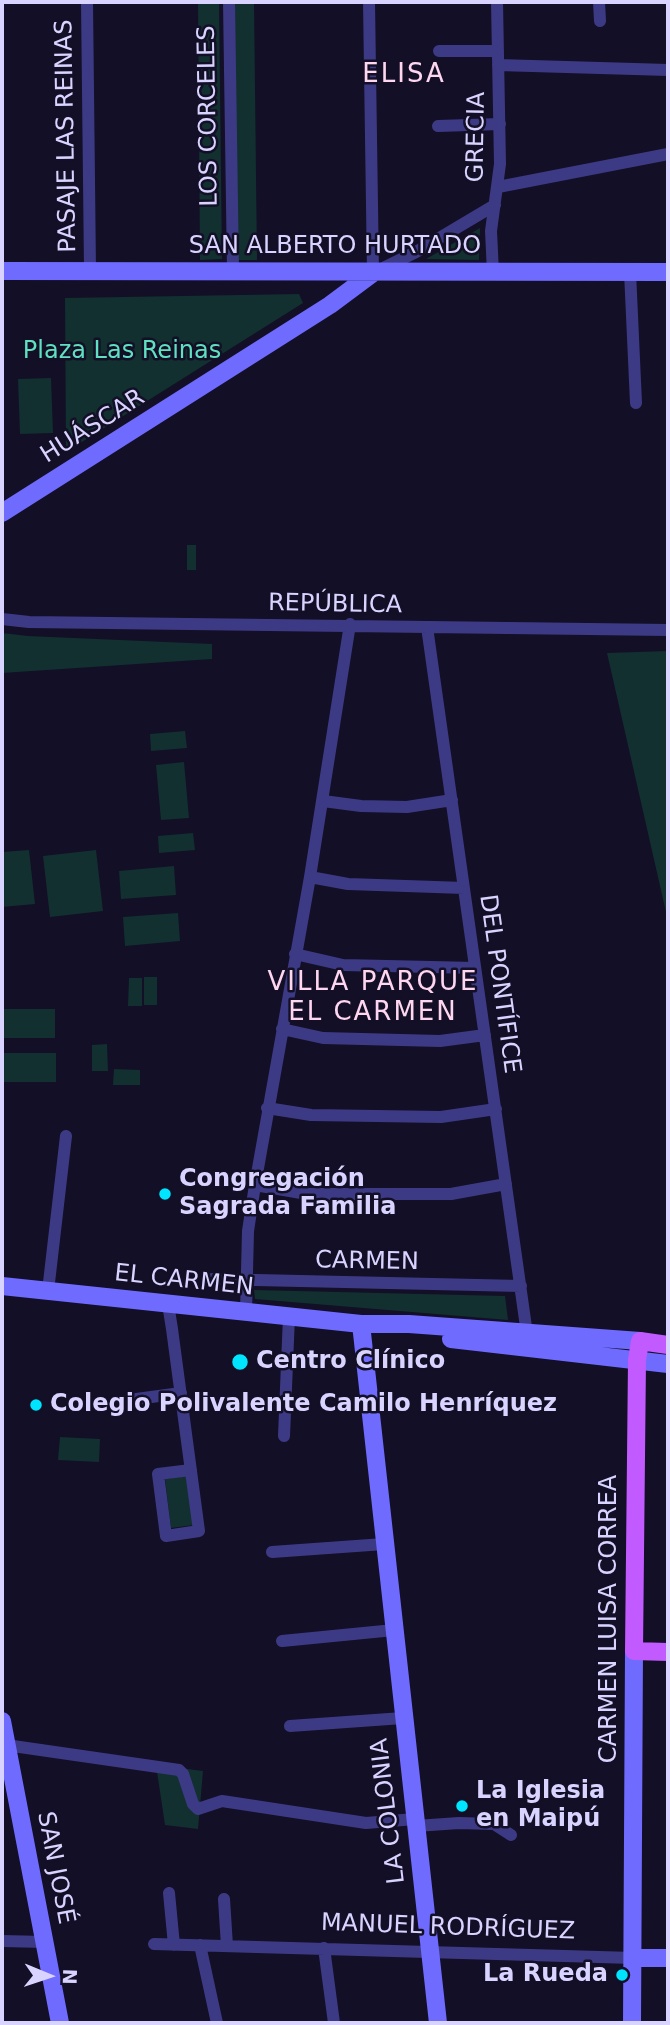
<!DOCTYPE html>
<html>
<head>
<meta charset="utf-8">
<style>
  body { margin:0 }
  #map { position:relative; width:670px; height:2025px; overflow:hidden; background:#130f26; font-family:"DejaVu Sans",sans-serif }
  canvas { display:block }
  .frame { position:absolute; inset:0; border:4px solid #d9d4ff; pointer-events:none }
  .north { position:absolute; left:14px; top:1941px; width:70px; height:70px; -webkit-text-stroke:5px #130f26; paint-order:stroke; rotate:92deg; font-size:19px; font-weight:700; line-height:28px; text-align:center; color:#d9d4ff }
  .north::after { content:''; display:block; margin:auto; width:24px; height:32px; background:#d9d4ff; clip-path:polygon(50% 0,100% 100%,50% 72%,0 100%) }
</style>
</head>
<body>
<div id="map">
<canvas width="670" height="2025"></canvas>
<div class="frame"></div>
<div class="north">N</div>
</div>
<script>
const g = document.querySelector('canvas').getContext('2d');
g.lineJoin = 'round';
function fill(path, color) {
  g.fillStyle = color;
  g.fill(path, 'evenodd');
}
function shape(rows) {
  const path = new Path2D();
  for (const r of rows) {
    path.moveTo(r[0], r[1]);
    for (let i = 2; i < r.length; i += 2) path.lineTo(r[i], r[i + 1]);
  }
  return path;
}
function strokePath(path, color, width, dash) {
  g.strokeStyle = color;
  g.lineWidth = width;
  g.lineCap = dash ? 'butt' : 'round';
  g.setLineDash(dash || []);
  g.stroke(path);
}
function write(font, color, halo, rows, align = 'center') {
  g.font = font + ' "DejaVu Sans",sans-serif';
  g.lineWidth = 5;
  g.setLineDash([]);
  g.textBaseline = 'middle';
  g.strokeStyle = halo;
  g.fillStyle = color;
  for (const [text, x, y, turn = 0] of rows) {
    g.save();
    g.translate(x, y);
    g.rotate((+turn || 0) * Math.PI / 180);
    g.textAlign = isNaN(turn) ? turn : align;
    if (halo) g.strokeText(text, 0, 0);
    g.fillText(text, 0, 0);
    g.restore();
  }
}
fill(shape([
  [198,2,219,2,222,259,200,260],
  [233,2,254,2,257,260,236,260],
  [480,228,479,260,426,259],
  [299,294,303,303,66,452,65,298],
  [51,378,53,433,20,434,18,379],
  [187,545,196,545,196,570,187,570],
  [2,633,28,636,212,644,212,659,2,673],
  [668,651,668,921,607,653],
  [185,731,187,748,151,751,150,734],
  [184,762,189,818,161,820,156,765],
  [193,833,195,850,159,853,158,836],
  [29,850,35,904,2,907,2,852],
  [96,850,103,911,50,917,43,856],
  [174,866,176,895,121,899,119,871],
  [178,913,180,941,125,946,123,917],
  [144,977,157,977,157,1005,144,1005],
  [129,978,142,978,142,1006,128,1006],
  [2,1009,55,1009,55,1038,2,1038],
  [107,1044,108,1071,92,1071,92,1045],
  [2,1053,56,1053,56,1082,2,1082],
  [114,1069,140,1070,140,1085,113,1085],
  [254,1290,505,1296,508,1320,255,1299],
  [60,1437,100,1439,99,1462,58,1460],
  [187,1476,194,1525,171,1528,165,1479],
  [156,1765,203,1771,198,1829,165,1825]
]), '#12302f');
strokePath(shape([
  [87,2,90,270],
  [229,2,233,271],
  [369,2,373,273,416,252,495,205],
  [599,2,600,21],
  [439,51,498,51],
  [498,65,668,70],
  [438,126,500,124],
  [498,187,668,154],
  [630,272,636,403],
  [493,273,491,231,500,164,497,2],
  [2,619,29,622,668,630],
  [427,627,528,1341],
  [323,801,361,806,407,807,452,800],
  [310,877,348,884,464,888],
  [295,954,343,965,475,968],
  [282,1029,323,1038,440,1041,485,1035],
  [267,1108,311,1115,441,1117,496,1109],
  [255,1185,307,1194,451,1194,506,1184],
  [212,1279,521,1286],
  [48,1291,66,1136],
  [168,1304,172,1329,199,1531,166,1536,158,1474,191,1470],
  [246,1312,248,1231,255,1185,310,877,350,624],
  [129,1400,181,1393],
  [284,1436,289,1316],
  [272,1552,384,1544],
  [282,1641,394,1630],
  [290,1726,403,1718],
  [6,1745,179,1770,183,1774,193,1804,198,1809,222,1801,366,1823,415,1819],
  [416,1826,459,1823,494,1824,511,1835],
  [169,1893,174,1945],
  [224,1899,227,1946],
  [2,1941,45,1942],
  [154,1944,633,1958],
  [200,1945,217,2023],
  [324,1948,334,2023]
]), '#3d3a85', 12);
strokePath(shape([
  [2,271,668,272],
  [2,513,330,305,373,273],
  [2,1286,361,1324,409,1324,640,1341],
  [361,1324,438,2023],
  [451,1339,668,1364],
  [2,1721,60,2023],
  [633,1958,668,1958],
  [632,2023,634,1651]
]), '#6f6bff', 18);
strokePath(shape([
  [668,1345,640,1341,637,1360,634,1651,668,1652]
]), '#c25bff', 18);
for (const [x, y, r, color] of [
  [165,1194,7,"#00e5ff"],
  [240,1362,9,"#00e5ff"],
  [36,1405,7,"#00e5ff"],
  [462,1806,7,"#00e5ff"],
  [622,1975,7,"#00e5ff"]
]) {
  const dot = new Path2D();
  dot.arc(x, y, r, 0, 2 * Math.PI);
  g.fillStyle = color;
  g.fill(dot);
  strokePath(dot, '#130f26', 2.5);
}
write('24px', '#d9d4ff', '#130f26', [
  ["LOS CORCELES",209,116,-91],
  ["PASAJE LAS REINAS",67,136,-91],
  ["GRECIA",477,137,-89],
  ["SAN ALBERTO HURTADO",335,247],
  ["HUÁSCAR",93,427,-32],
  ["REPÚBLICA",335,605,1],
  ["DEL PONTÍFICE",499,984,82],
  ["CARMEN",367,1262,1],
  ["EL CARMEN",184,1281,6],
  ["CARMEN LUISA CORREA",610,1619,-90],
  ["LA COLONIA",389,1811,-97],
  ["SAN JOSÉ",55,1868,79],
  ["MANUEL RODRÍGUEZ",448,1928,2]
]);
write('24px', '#5fe0c0', '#130f26', [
  ["Plaza Las Reinas",122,352]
]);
write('bold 24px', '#d9d4ff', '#130f26', [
  ["Congregación",179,1180],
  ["Sagrada Familia",179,1208],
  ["Centro Clínico",256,1362],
  ["Colegio Polivalente Camilo Henríquez",50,1405],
  ["La Iglesia",476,1792],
  ["en Maipú",476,1820],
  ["La Rueda",608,1975,"right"]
], 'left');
g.letterSpacing = '2px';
write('26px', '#ffd6f0', '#130f26', [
  ["ELISA",404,75],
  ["VILLA PARQUE",373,983],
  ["EL CARMEN",373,1013]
]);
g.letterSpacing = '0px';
</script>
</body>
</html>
